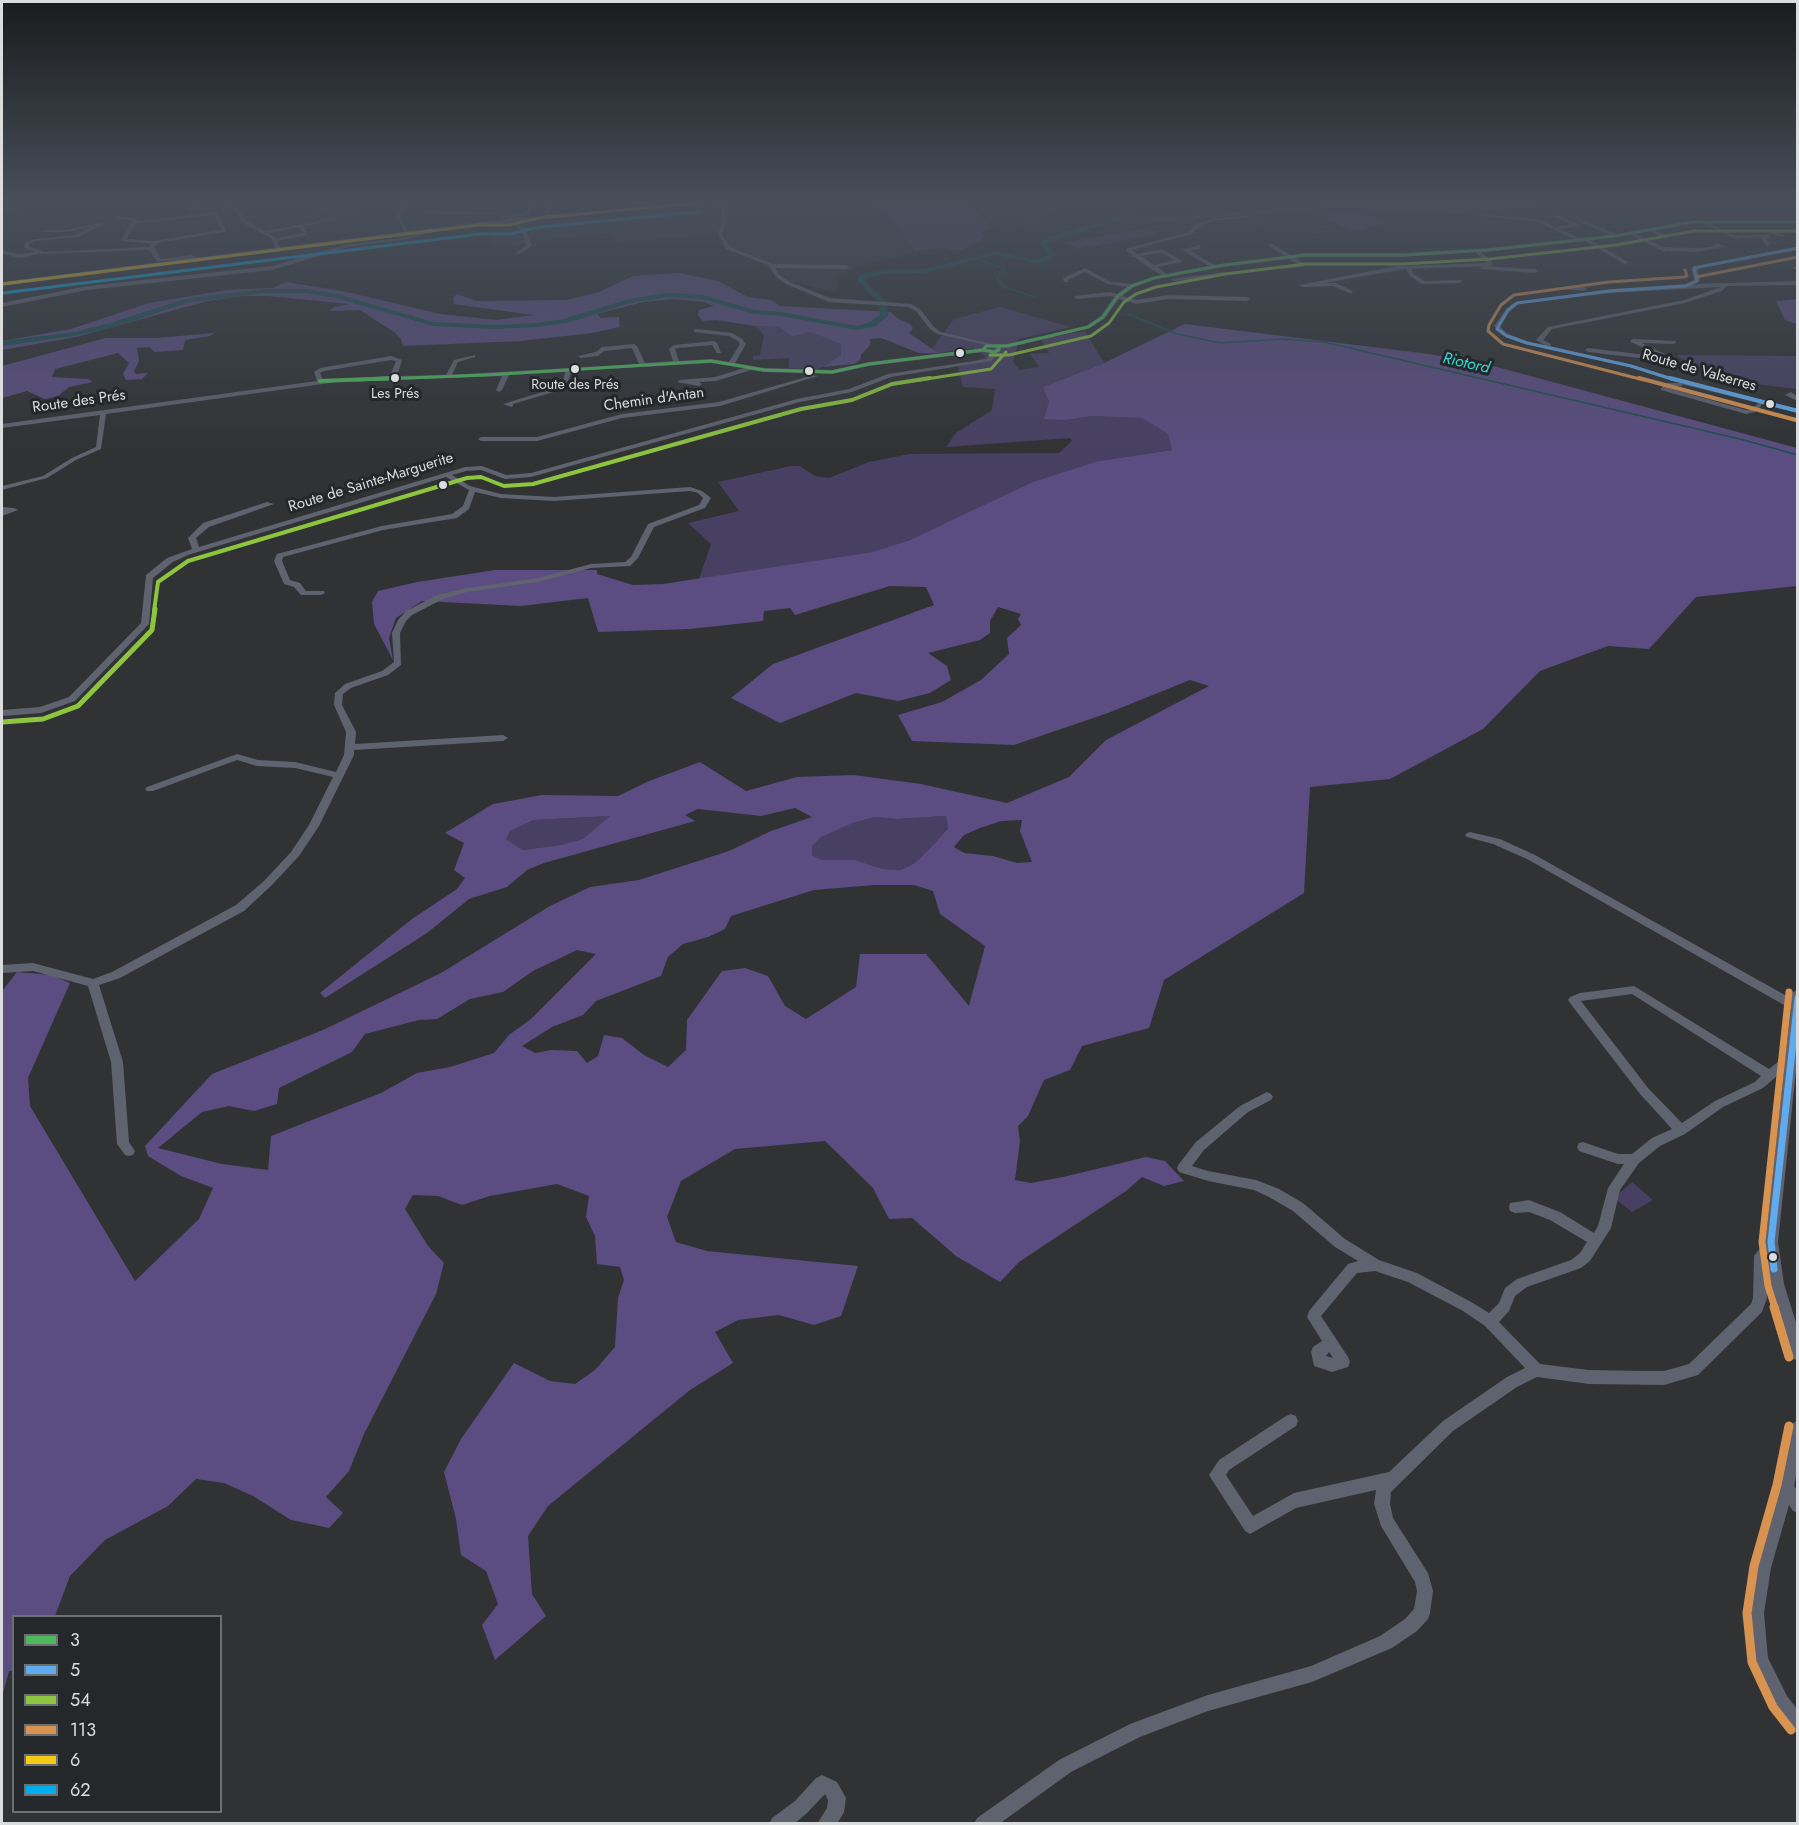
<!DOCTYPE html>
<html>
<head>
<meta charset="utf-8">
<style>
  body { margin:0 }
  #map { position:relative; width:1799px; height:1825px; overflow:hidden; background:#303233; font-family:Jost,sans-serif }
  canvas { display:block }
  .frame { position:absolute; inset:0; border:3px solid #dadcde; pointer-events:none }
  .legend { position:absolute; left:12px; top:1615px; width:210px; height:198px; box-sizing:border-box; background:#25282a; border:2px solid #6d7072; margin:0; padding:8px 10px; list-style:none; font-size:18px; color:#dadcde }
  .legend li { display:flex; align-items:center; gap:12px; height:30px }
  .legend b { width:30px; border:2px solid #6d7072 }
</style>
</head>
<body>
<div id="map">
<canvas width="1799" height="1825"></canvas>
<div class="frame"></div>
<ul class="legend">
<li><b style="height:8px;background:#4eb95c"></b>3</li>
<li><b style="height:8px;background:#60abee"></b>5</li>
<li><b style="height:8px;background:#8dc53f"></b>54</li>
<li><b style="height:8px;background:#d89350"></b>113</li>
<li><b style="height:8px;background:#f3ca14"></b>6</li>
<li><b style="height:8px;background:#00aeef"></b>62</li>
</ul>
</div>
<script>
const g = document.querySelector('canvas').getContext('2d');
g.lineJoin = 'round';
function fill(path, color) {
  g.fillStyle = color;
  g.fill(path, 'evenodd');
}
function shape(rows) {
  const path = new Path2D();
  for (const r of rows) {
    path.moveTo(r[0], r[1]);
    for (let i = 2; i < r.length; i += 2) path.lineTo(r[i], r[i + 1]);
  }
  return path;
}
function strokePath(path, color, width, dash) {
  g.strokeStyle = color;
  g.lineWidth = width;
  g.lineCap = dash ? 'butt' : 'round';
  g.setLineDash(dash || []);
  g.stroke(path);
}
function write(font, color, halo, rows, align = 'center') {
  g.font = font + ' Jost,sans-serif';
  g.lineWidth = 6;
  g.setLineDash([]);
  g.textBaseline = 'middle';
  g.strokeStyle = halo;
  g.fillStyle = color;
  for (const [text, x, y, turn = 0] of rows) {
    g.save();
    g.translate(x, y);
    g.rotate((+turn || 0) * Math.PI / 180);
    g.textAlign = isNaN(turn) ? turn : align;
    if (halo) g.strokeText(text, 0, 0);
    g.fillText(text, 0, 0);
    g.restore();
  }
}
fill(shape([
  [723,203,871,203,877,210,887,215,918,252,862,265,842,273,835,278,838,279,839,291,831,292,786,279,778,271,778,265,741,254,729,247,724,234,613,242,609,233,531,241,532,244,496,248,488,226,508,227,539,221],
  [974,203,1049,203,1058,212,1017,226,998,228],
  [1303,212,1323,233,1267,231,1253,216],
  [350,242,351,244,293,261,292,249]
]), '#343c41');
fill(shape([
  [878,203,969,203,991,228,982,231,984,238,961,251,944,248,916,251],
  [1560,203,1448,209,1340,204,1340,203],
  [1349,210,1386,221,1386,222,1355,232,1327,220,1328,212],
  [1149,228,1158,234,1076,249,1066,242],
  [1000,307,1071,327,1019,339,1013,361,1019,370,1039,367,1030,354,1049,353,1041,339,1085,331,1104,363,1043,387,1067,420,1091,416,1142,418,1168,434,1172,450,1099,461,910,540,872,552,699,579,711,544,688,523,739,511,718,482,791,466,800,466,815,476,829,478,869,462,909,454,1059,453,1072,441,1070,438,946,447,956,433,992,410,995,389,963,387,958,367,986,357,974,348,938,353,931,350,954,319],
  [755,326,779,327,792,337,810,332,841,344,841,355,831,363,816,370,789,368,789,358,753,360,753,356,760,355,764,335],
  [1676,355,1797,356,1797,389,1715,379],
  [611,816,583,839,560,845,523,850,506,839,510,831,534,820],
  [946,816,948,827,937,841,915,863,901,870,883,869,855,860,822,860,812,855,812,846,821,837,853,823,875,817,897,819],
  [1632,1182,1653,1200,1632,1212,1614,1198]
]), '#484063');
fill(shape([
  [679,273,718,281,748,297,771,300,780,306,891,312,897,318,910,324,913,328,909,333,938,353,919,353,881,338,870,339,870,345,861,355,860,360,854,364,823,367,841,355,841,344,810,332,792,337,779,327,755,326,716,320,703,321,698,315,699,310,714,306,704,302,674,299,643,302,597,314,600,318,619,317,620,327,592,333,520,341,403,346,401,339,394,332,360,310,330,311,334,307,350,304,268,296,242,296,208,301,76,337,2,350,2,341,71,329,149,303,227,290,272,288,287,282,347,292,440,314,496,320,533,315,454,304,453,298,457,294,477,301,566,300,599,292,633,276],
  [1797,299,1798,299,1797,324,1785,320,1776,301],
  [1185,324,1429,354,1497,367,1797,448,1797,586,1696,597,1649,649,1608,646,1540,671,1483,729,1390,779,1310,787,1304,893,1164,980,1149,1028,1082,1046,1070,1070,1044,1080,1028,1116,1018,1126,1020,1141,1015,1180,1031,1183,1063,1177,1146,1157,1165,1161,1184,1181,1164,1186,1142,1177,1126,1191,1019,1262,1000,1282,956,1256,912,1218,889,1219,873,1188,825,1141,735,1149,681,1181,667,1217,676,1242,707,1251,858,1266,841,1316,814,1325,779,1315,738,1320,715,1332,733,1363,690,1390,548,1506,528,1536,532,1594,546,1616,495,1660,482,1625,498,1604,486,1571,461,1555,456,1519,444,1472,461,1439,514,1363,550,1381,575,1384,595,1370,615,1347,618,1298,624,1280,620,1267,597,1264,595,1236,586,1217,589,1196,557,1184,490,1196,462,1205,438,1196,413,1195,405,1209,428,1246,444,1263,436,1294,364,1434,349,1471,326,1497,343,1513,329,1528,291,1520,253,1496,224,1483,196,1479,168,1506,105,1540,70,1576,55,1616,14,1616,13,1671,9,1671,2,1697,2,991,17,972,52,975,70,983,28,1078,30,1106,135,1281,199,1219,213,1188,181,1176,148,1156,145,1146,212,1074,323,1030,441,973,550,906,590,887,639,880,729,851,771,831,812,817,795,808,761,816,698,809,685,815,695,821,544,863,527,870,507,887,469,899,427,933,325,998,320,993,362,959,412,919,457,889,465,878,454,870,464,843,445,833,493,804,542,795,618,796,649,781,700,762,746,791,797,777,854,775,921,784,1007,803,1069,777,1106,740,1209,686,1190,680,1108,713,1014,745,912,741,898,715,942,702,981,680,1009,654,1007,638,1021,625,1018,619,1021,614,998,607,990,621,990,633,980,640,928,653,947,666,951,680,930,693,898,701,856,693,780,723,731,698,773,664,934,605,926,587,890,586,795,615,790,608,764,611,763,621,690,629,598,632,588,598,521,606,422,601,396,618,389,638,393,660,374,624,372,602,378,591,417,582,495,570,597,570,597,574,633,585,663,584,872,552,910,540,1033,482,1099,461,1172,450,1168,434,1142,418,1091,416,1067,420,1044,419,1049,402,1043,387,1104,363],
  [610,816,583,839,560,845,523,850,506,839,510,831,534,820],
  [946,816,948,828,936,842,915,863,901,870,883,869,855,860,822,860,812,855,812,846,821,837,853,823,875,817,897,819],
  [1022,820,1020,831,1032,862,1017,863,993,856,964,853,954,847,964,835,980,828,1001,821],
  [874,885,914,885,933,891,940,914,985,946,969,1006,926,954,860,954,856,987,806,1019,785,1006,768,976,745,968,722,971,687,1020,686,1050,668,1067,644,1055,622,1038,604,1035,598,1056,587,1063,577,1051,551,1050,535,1053,522,1046,552,1027,583,1015,596,1001,661,976,668,957,683,944,708,937,725,929,731,916,814,890],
  [577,950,596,954,531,1019,509,1035,494,1053,450,1067,417,1073,381,1093,271,1136,268,1170,222,1164,158,1148,202,1112,229,1106,254,1111,277,1104,279,1088,352,1052,365,1034,419,1020,437,1019,470,999,503,992,533,971],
  [214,333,210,336,185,340,183,350,154,352,150,347,137,348,139,361,134,371,136,374,148,373,142,379,126,380,123,374,129,363,118,353,55,369,52,377,88,379,93,382,69,387,58,396,45,399,27,391,2,398,2,366,106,338,156,338]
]), '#5b4d81');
strokePath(shape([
  [975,258,1004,269,997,278,1004,287,1035,297],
  [1128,314,1177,334,1220,343,1282,339,1324,342,1740,439,1798,455]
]), '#1c504f', 1.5);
fill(shape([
  [1559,203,1587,203,1456,213,1336,208,1157,222,1125,218,1046,244,1057,255,1038,264,996,255,926,273,884,274,867,278,865,280,867,284,887,302,888,316,876,326,857,330,781,316,754,314,702,299,667,297,630,303,567,323,537,327,496,329,433,326,336,298,306,293,264,293,186,303,115,327,74,336,2,346,2,341,74,332,110,323,185,299,264,289,306,289,337,294,433,322,496,325,537,323,563,319,629,299,667,293,703,295,755,310,781,312,857,326,870,322,880,315,879,303,857,280,861,274,884,270,926,269,996,251,1037,260,1048,254,1038,241,1125,214,1157,218,1336,204,1456,209,1559,203]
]), '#1c504f');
fill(shape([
  [55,203,66,203,2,211,2,209,55,203],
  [193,203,197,204,194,207,236,206,247,221,265,231,337,218,339,219,304,226,308,235,277,241,282,250,279,252,276,250,271,238,243,223,233,208,188,210,193,203],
  [299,227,303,233,276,238,269,233,299,227],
  [379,203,387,203,361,208,319,209,317,208,361,206,379,203],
  [404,203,408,203,400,215,409,234,407,235,405,234,396,215,404,203],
  [532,203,536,203,529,215,500,218,498,217,525,213,532,203],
  [548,203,552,203,547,218,545,219,543,218,548,203],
  [719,203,723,203,726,221,722,234,730,247,773,264,846,265,849,267,846,269,775,268,780,275,790,282,830,298,911,304,920,309,934,327,941,332,992,344,1007,344,1086,326,1101,316,1114,297,1110,296,1077,299,1074,297,1075,296,1110,292,1117,294,1127,287,1108,284,1085,272,1068,280,1068,282,1064,282,1063,278,1085,268,1111,282,1132,284,1162,275,1149,268,1135,257,1131,257,1132,255,1126,251,1126,249,1188,232,1196,224,1213,219,1254,215,1256,216,1214,221,1200,226,1192,234,1132,250,1137,254,1162,249,1181,260,1181,262,1157,267,1167,274,1209,266,1182,250,1199,245,1201,248,1190,251,1215,265,1285,256,1269,246,1271,243,1291,255,1305,253,1402,253,1489,248,1573,239,1539,222,1472,215,1474,213,1540,220,1555,227,1572,224,1553,216,1555,214,1579,224,1579,226,1560,229,1580,238,1609,235,1575,219,1577,217,1616,234,1693,221,1798,221,1798,223,1708,223,1736,236,1768,234,1771,238,1766,239,1770,244,1767,246,1760,237,1735,239,1703,223,1693,223,1655,230,1668,237,1666,239,1649,231,1636,234,1663,247,1698,248,1710,247,1718,243,1726,247,1698,252,1668,251,1664,252,1631,235,1591,240,1628,262,1626,265,1585,241,1481,252,1493,263,1491,266,1411,269,1414,274,1425,281,1462,280,1460,283,1422,284,1410,276,1406,269,1324,283,1336,283,1353,291,1351,294,1333,286,1302,287,1299,285,1397,266,1487,263,1475,252,1402,257,1305,257,1295,258,1305,264,1303,267,1281,269,1281,267,1298,264,1289,259,1224,267,1155,279,1134,287,1122,296,1136,300,1169,295,1247,297,1250,299,1247,301,1169,299,1136,304,1119,299,1105,318,1090,328,1007,348,1002,347,991,361,891,377,852,392,800,402,531,477,505,479,481,470,466,471,452,475,470,486,501,494,554,497,690,487,702,491,711,498,705,508,654,527,638,558,630,566,591,568,538,582,467,592,443,599,412,615,406,621,400,633,401,665,388,675,351,688,343,694,342,705,356,732,355,744,503,735,508,738,503,741,354,750,354,755,319,826,299,856,272,885,244,911,120,978,99,985,123,1062,129,1142,135,1151,133,1155,129,1156,125,1155,117,1144,111,1062,88,986,33,971,2,973,2,965,33,963,93,979,112,972,236,905,264,881,291,852,309,825,333,777,295,768,257,766,237,760,153,791,147,791,145,789,147,787,237,754,258,760,295,762,336,772,344,755,346,732,334,705,335,693,345,684,382,671,394,662,392,633,398,620,406,611,437,595,467,588,538,578,591,564,625,562,631,557,648,524,699,505,703,498,698,493,690,491,554,501,501,498,475,492,469,509,457,518,383,530,283,557,282,561,290,580,300,583,306,591,324,591,325,593,321,595,301,595,294,587,284,584,274,561,277,554,382,526,452,514,463,506,469,490,446,477,188,555,173,562,153,578,149,624,75,701,41,713,2,716,2,710,40,707,69,697,141,623,146,575,167,558,192,549,188,538,203,523,267,502,274,504,209,527,196,538,199,547,465,467,482,466,506,475,531,473,797,399,849,389,888,374,987,359,991,353,983,352,869,366,832,374,764,372,751,370,716,381,699,382,702,384,699,386,677,382,680,380,715,377,744,368,711,363,571,371,567,388,513,404,513,406,511,407,503,404,562,386,565,372,509,375,502,390,499,392,496,390,502,376,337,382,106,414,101,449,76,460,47,478,2,490,2,486,43,476,72,458,96,447,100,415,2,428,2,424,317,381,314,372,320,368,391,356,402,360,397,376,446,375,454,360,475,355,475,357,458,362,452,375,465,374,639,364,632,348,604,351,598,356,581,358,578,356,596,352,602,347,634,344,637,346,645,363,673,361,669,349,674,345,714,341,717,343,721,353,717,353,712,345,678,348,675,349,679,361,711,359,729,362,740,344,738,341,729,336,694,332,694,330,696,329,732,333,742,339,746,344,735,363,764,368,832,370,869,362,983,348,994,350,996,347,937,334,930,329,916,311,908,307,829,302,786,284,776,277,768,265,726,249,718,234,722,221,719,203],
  [1161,253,1174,260,1154,265,1141,256,1161,253],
  [391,360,396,361,390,376,323,380,320,373,324,371,391,360],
  [873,203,877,203,882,210,878,210,873,203],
  [1153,203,1157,203,1157,207,1153,207,1153,203],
  [1212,203,1236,203,1166,207,1164,206,1212,203],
  [429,211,498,213,500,214,498,215,427,213,429,211],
  [216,212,226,229,225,232,157,243,154,247,161,259,191,255,200,259,198,262,190,259,157,262,150,250,40,254,19,258,2,253,2,250,19,254,35,252,24,248,25,242,35,239,76,235,91,227,65,232,46,232,44,230,65,230,102,222,104,224,79,237,36,241,29,244,29,246,45,252,149,247,151,244,121,241,132,221,116,218,116,216,137,219,137,221,216,212],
  [214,215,221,230,153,241,126,239,136,224,214,215],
  [515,224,525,228,532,246,518,255,516,252,526,246,521,230,513,225,515,224],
  [1798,228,1798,231,1778,233,1785,235,1783,237,1769,233,1798,228],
  [430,230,432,232,403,240,349,247,272,270,87,290,2,307,2,303,87,286,272,266,349,244,401,238,430,230],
  [1798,247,1798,250,1698,268,1700,281,1694,284,1798,281,1798,285,1727,286,1722,291,1685,303,1552,329,1543,340,1551,344,1550,346,1633,365,1687,382,1798,409,1798,413,1761,404,1761,406,1755,412,1746,414,1661,390,1661,388,1667,383,1679,383,1629,367,1525,344,1502,335,1494,326,1506,309,1515,302,1610,289,1685,284,1694,280,1691,269,1694,266,1798,247],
  [1721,287,1684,300,1548,327,1536,340,1545,345,1529,342,1506,333,1500,326,1510,311,1519,304,1610,293,1721,287],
  [1683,384,1685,385,1759,403,1751,409,1746,410,1668,388,1670,386,1682,386,1683,384],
  [1483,266,1535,269,1538,271,1535,273,1481,269,1483,266],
  [1796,266,1798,266,1798,269,1791,268,1796,266],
  [1225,272,1227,275,1174,281,1171,279,1225,272],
  [1566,286,1584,287,1587,289,1584,291,1564,289,1566,286],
  [1633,339,1676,341,1676,343,1674,344,1642,343,1677,360,1674,362,1588,352,1585,350,1588,348,1662,357,1631,342,1630,341,1633,339],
  [813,375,818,376,720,406,622,418,537,441,481,441,478,439,481,437,537,437,622,414,719,402,813,375],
  [1791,392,1798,397,1798,401,1785,395,1791,392],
  [2,507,14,508,18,510,2,516,2,507],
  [1470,832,1500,839,1535,855,1792,999,1792,993,1798,989,1798,1051,1778,1242,1784,1284,1798,1329,1798,1360,1793,1359,1791,1354,1770,1284,1767,1264,1767,1298,1762,1312,1698,1375,1664,1385,1589,1384,1537,1377,1517,1387,1453,1431,1391,1492,1390,1504,1393,1518,1428,1573,1433,1591,1430,1613,1428,1619,1417,1631,1392,1648,1312,1682,1208,1711,1140,1737,1071,1772,999,1824,974,1824,977,1818,1059,1760,1130,1724,1208,1695,1311,1666,1380,1636,1405,1619,1414,1609,1417,1591,1415,1582,1381,1526,1374,1504,1376,1490,1296,1508,1250,1534,1245,1531,1212,1480,1209,1475,1219,1460,1286,1416,1291,1414,1296,1416,1298,1421,1296,1426,1229,1470,1226,1475,1253,1516,1294,1493,1389,1472,1443,1421,1507,1377,1525,1368,1485,1326,1463,1311,1408,1282,1375,1271,1357,1273,1321,1316,1348,1357,1350,1362,1348,1367,1332,1372,1314,1366,1311,1352,1313,1347,1322,1341,1307,1317,1309,1311,1348,1264,1358,1261,1335,1247,1293,1211,1269,1197,1254,1190,1208,1181,1179,1172,1177,1168,1179,1164,1196,1142,1240,1106,1263,1094,1267,1092,1271,1094,1273,1097,1271,1100,1248,1112,1204,1150,1192,1166,1208,1171,1256,1180,1279,1189,1303,1203,1345,1239,1379,1260,1417,1273,1473,1303,1489,1313,1499,1303,1505,1288,1517,1279,1571,1260,1580,1253,1587,1242,1550,1220,1529,1212,1515,1213,1510,1211,1509,1207,1510,1203,1529,1200,1534,1202,1560,1212,1594,1233,1598,1226,1608,1188,1624,1164,1618,1164,1579,1151,1577,1147,1579,1143,1583,1142,1618,1154,1632,1154,1652,1138,1672,1129,1640,1094,1570,1003,1568,1000,1570,997,1580,993,1634,986,1769,1069,1779,1061,1785,1059,1791,1009,1527,859,1493,844,1467,837,1465,835,1467,833,1470,832],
  [1632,994,1761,1076,1755,1082,1715,1101,1682,1123,1648,1088,1581,1001,1632,994],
  [1784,1070,1765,1246,1761,1247,1754,1256,1753,1298,1751,1304,1689,1364,1664,1371,1646,1371,1589,1370,1540,1364,1499,1322,1509,1311,1515,1296,1527,1287,1581,1268,1590,1261,1611,1228,1620,1190,1639,1163,1660,1146,1685,1134,1723,1107,1763,1088,1784,1070],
  [1329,1352,1333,1358,1326,1356,1329,1352],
  [1798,1421,1798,1467,1794,1486,1798,1491,1798,1513,1793,1511,1789,1505,1771,1568,1764,1613,1768,1658,1787,1696,1798,1710,1798,1733,1792,1731,1775,1708,1752,1659,1748,1613,1755,1568,1778,1487,1791,1428,1793,1423,1798,1421],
  [822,1775,837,1782,846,1798,844,1812,837,1824,817,1824,827,1808,828,1800,825,1794,807,1813,794,1824,769,1824,772,1818,795,1801,816,1778,822,1775]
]), '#5f626f');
fill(shape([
  [683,203,701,203,506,223,2,286,2,282,506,219,683,203],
  [713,203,726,203,723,205,713,203]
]), '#666c7b');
strokePath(shape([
  [983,350,986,346,1007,346,1088,327,1103,317,1118,296,1132,286,1154,278,1224,265,1305,255,1402,255,1489,250,1615,236,1693,222,1798,222],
  [355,380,486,375,711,361,764,370,832,372,869,364,983,350,994,352,999,350,999,347]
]), '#4eb95c', 3);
strokePath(shape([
  [320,381,397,378]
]), '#4eb95c', 4);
strokePath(shape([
  [1694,268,1798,248],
  [1675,380,1631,366,1527,343,1507,336,1497,329,1508,310,1517,303,1610,291,1686,286,1697,281,1694,268]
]), '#60abee', 3);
strokePath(shape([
  [1670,378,1798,411]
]), '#60abee', 4);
strokePath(shape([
  [1774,1269,1771,1242,1798,998]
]), '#60abee', 7);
strokePath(shape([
  [990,355,1009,355,1091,336,1109,323,1124,302,1136,294,1156,287,1225,274,1306,264,1402,264,1490,259,1616,245,1694,231,1798,231],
  [920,380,991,369,1006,352]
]), '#8dc53f', 3);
strokePath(shape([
  [154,611,158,582,188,561,467,478,481,477,504,486,533,484,801,409,852,400,892,384,930,378]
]), '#8dc53f', 4);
strokePath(shape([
  [3,722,43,719,78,706,152,630,155,609]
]), '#8dc53f', 5);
strokePath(shape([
  [1696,277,1798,257],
  [1644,380,1503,344,1488,331,1489,325,1501,305,1514,295,1609,282,1684,277,1687,276,1685,270]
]), '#d89350', 3);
strokePath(shape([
  [1639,378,1796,420]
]), '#d89350', 4);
strokePath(shape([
  [1775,1308,1768,1286,1762,1242,1789,992]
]), '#d89350', 7);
strokePath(shape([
  [1774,1307,1789,1357],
  [1789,1426,1777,1485,1754,1566,1747,1613,1752,1662,1773,1707,1791,1730]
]), '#d89350', 9);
strokePath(shape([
  [2,284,479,225,509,225,539,218,698,203]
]), '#f3ca14', 3);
strokePath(shape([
  [3,293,480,234,510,234,540,227,699,212]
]), '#00aeef', 3);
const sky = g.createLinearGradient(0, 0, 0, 458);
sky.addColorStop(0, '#1a1c1c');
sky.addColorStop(0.44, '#484f5b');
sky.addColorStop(1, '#484f5b00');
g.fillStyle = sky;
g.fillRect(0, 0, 1799, 458);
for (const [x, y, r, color] of [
  [960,353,5,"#dadcde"],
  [575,369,5,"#dadcde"],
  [809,371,5,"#dadcde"],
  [395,378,5,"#dadcde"],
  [1770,404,5,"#dadcde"],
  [443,485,5,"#dadcde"],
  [1773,1257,5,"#dadcde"]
]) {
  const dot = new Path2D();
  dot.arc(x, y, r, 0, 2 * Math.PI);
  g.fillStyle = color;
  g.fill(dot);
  strokePath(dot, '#25282a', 2);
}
write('14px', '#dadcde', '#25282a', [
  ["Route des Prés",575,386],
  ["Les Prés",395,395]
]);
write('15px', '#dadcde', '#25282a', [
  ["Route de Valserres",1699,371,16],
  ["Chemin d'Antan",654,400,-8],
  ["Route des Prés",79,402,-8],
  ["Route de Sainte-Marguerite",371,483,-17]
]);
write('italic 16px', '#38d7d5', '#25282a', [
  ["Riotord",1466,364,13]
]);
</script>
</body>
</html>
